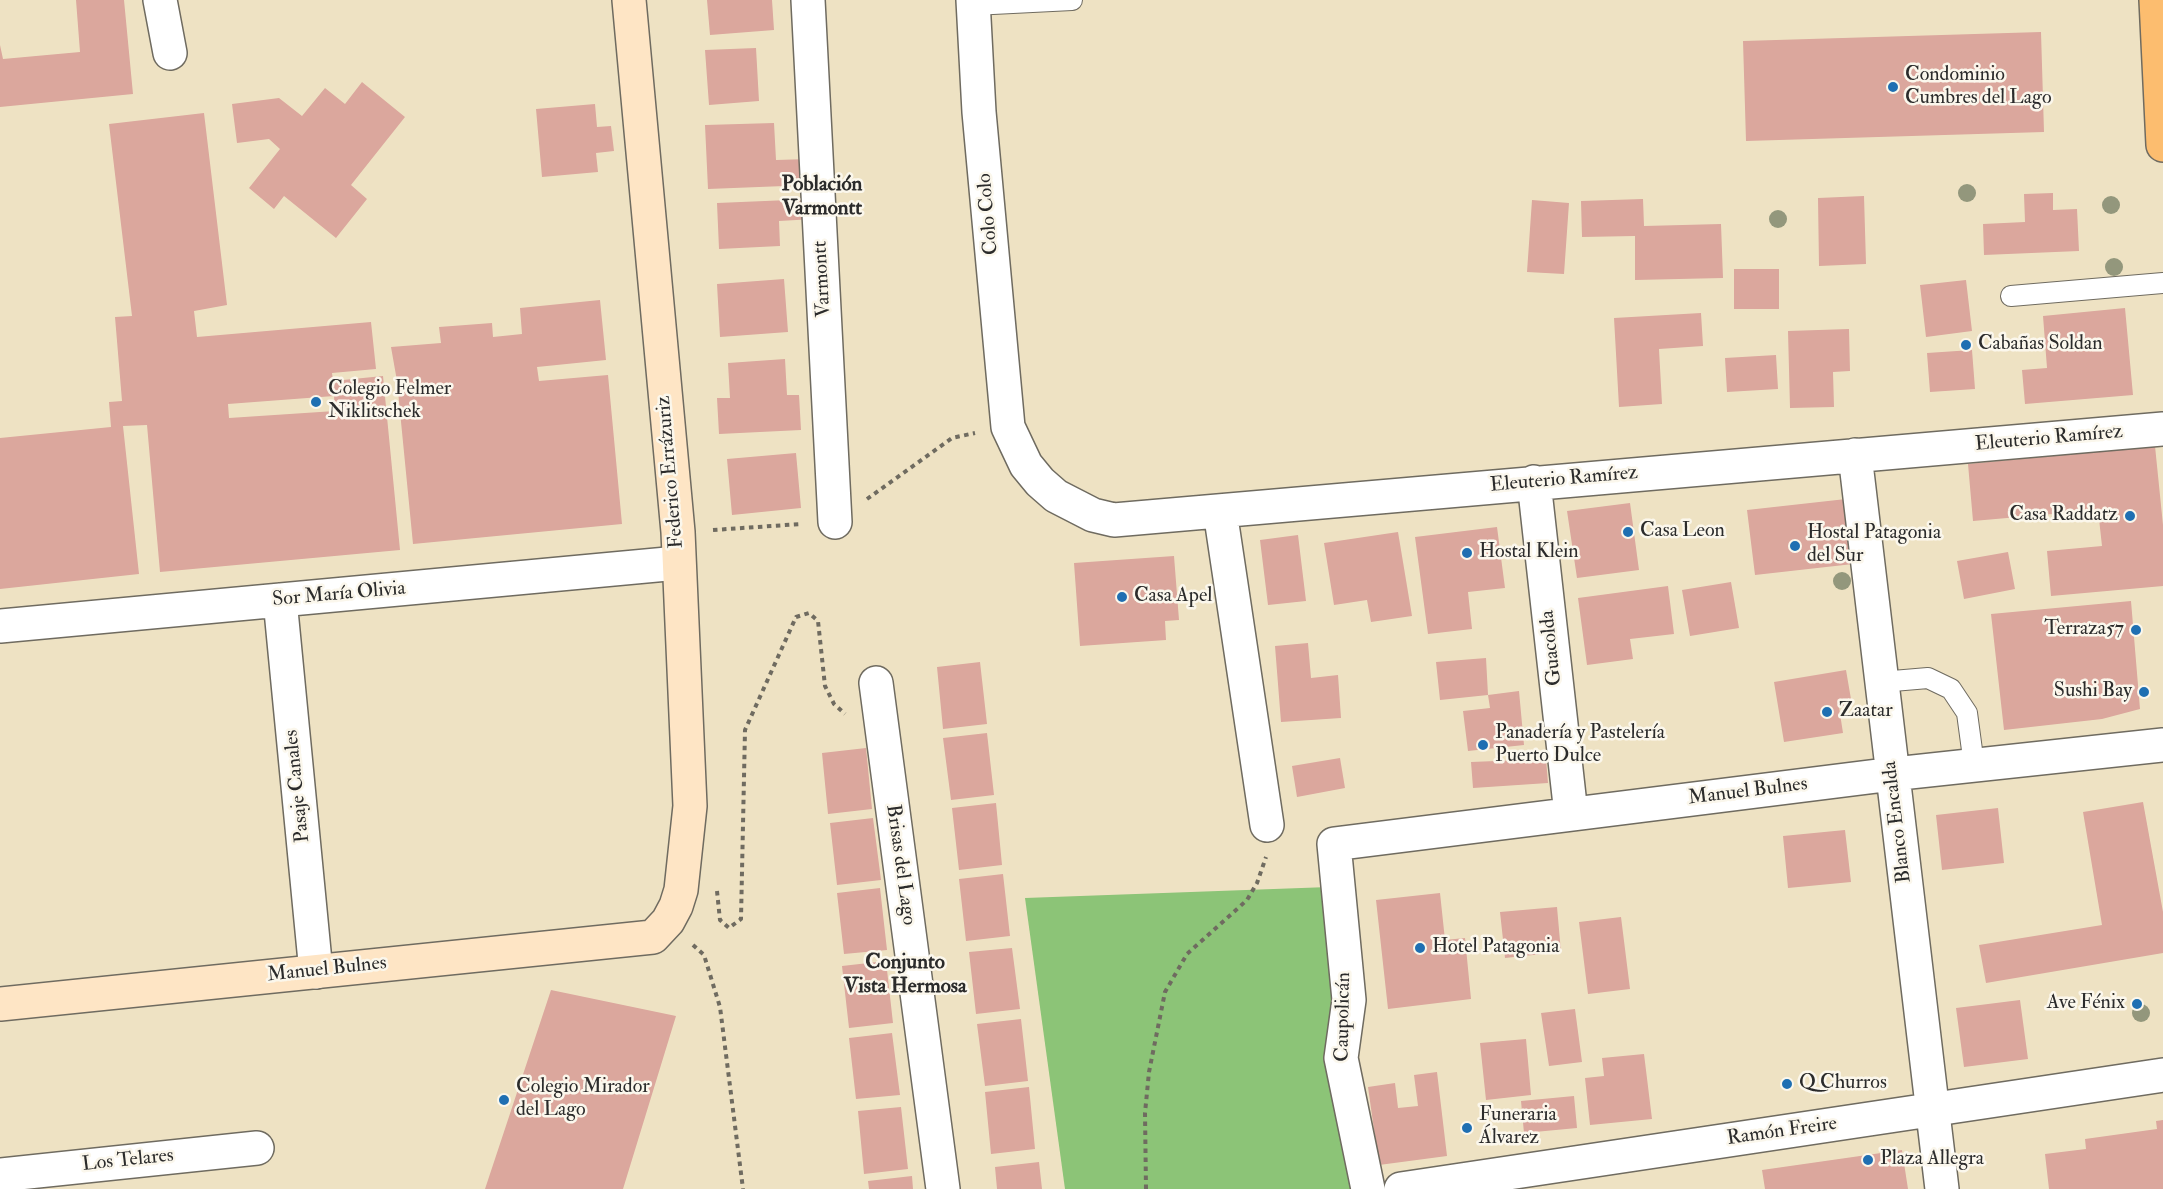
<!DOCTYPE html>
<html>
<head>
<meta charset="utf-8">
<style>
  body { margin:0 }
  canvas { display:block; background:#eee2c3 }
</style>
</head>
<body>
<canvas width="2163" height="1189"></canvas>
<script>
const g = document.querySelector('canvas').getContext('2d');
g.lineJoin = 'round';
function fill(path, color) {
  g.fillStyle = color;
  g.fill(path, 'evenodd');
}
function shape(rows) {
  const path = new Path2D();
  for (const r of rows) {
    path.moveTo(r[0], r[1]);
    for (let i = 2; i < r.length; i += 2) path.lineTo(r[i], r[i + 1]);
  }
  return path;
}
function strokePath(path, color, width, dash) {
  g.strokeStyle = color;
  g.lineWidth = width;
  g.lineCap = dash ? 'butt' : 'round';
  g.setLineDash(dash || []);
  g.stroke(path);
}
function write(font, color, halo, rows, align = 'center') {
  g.font = font + ' "IM FELL Double Pica",serif';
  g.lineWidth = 5;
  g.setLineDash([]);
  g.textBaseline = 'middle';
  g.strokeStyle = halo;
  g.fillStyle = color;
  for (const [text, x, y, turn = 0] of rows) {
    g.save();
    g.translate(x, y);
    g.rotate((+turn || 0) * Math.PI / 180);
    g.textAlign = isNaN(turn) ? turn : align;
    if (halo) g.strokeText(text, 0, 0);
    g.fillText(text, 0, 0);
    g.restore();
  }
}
fill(shape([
  [1329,887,1352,1189,1065,1189,1025,898]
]), '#8cc477');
fill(shape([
  [76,0,124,0,133,94,0,107,0,45,3,59,80,52],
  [707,0,772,0,774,30,710,35],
  [2041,32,2044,132,1746,141,1743,41],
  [756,48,759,101,709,105,705,50],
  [362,82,405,117,351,185,367,199,336,238,284,196,274,209,249,188,280,149,269,139,237,143,232,104,279,98,302,116,325,88,345,104],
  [595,104,597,127,611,126,614,151,596,153,598,172,542,177,536,109],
  [204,113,227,305,194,311,197,337,371,322,376,369,332,373,333,381,383,376,400,550,160,572,147,425,123,426,139,574,0,589,0,438,111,427,109,402,122,401,115,317,132,316,109,124],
  [334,396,335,411,229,418,228,404],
  [774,123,776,160,809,159,810,185,708,189,705,125],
  [2053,193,2053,210,2077,209,2079,251,1984,255,1983,224,2025,222,2024,194],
  [1864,196,1866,264,1819,266,1818,198],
  [813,199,814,219,779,221,780,246,719,249,717,203],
  [1643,199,1644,226,1721,224,1723,278,1635,280,1635,236,1582,237,1581,201],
  [1532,200,1569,203,1564,274,1527,272],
  [1734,269,1779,269,1779,309,1734,309],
  [784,279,788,332,720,337,717,284],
  [1966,280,1972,331,1926,337,1920,285],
  [600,300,606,360,537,367,539,381,608,375,622,524,413,544,397,381,391,347,441,343,439,327,492,323,493,337,522,334,520,308],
  [2125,308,2133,395,2025,404,2022,370,2047,368,2043,316],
  [1701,313,1703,346,1659,349,1662,404,1619,407,1614,318],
  [1849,329,1850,371,1833,372,1834,407,1790,408,1788,331],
  [1972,350,1975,389,1930,392,1927,353],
  [1776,355,1778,389,1727,392,1725,358],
  [785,359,787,395,799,395,801,430,719,434,717,398,730,398,728,363],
  [2155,446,2163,525,2163,586,2051,596,2047,551,2102,546,2098,510,1973,521,1968,464],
  [796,453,801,508,732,515,727,459],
  [1846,499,1853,564,1755,575,1747,510],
  [1630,503,1639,570,1577,578,1567,511],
  [1497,527,1505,588,1468,592,1472,629,1428,634,1415,537],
  [1398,532,1412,616,1371,622,1367,600,1334,605,1324,543],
  [1298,535,1306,601,1268,605,1260,540],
  [2008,552,2015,589,1964,599,1957,561],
  [1174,556,1179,620,1165,621,1166,640,1080,646,1074,563],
  [1731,582,1739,628,1690,636,1682,590],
  [1668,586,1674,634,1630,639,1633,659,1587,665,1578,598],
  [2131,601,2140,709,2102,719,2004,730,1991,614],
  [1308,643,1311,678,1338,675,1341,718,1281,722,1275,646],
  [1486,658,1488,695,1440,700,1436,662],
  [980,662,987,724,943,729,937,667],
  [1846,670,1852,705,1839,707,1843,733,1784,742,1774,682],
  [1519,691,1524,745,1468,751,1463,711,1490,708,1488,695],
  [987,733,994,795,951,800,943,738],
  [866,748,872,809,828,814,822,753],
  [1340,758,1345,788,1297,797,1292,766],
  [1546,759,1548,783,1473,788,1471,762],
  [2143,802,2163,912,2163,953,1986,983,1979,945,2102,925,2083,812],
  [996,803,1002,865,959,870,952,808],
  [1998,808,2004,863,1942,870,1936,815],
  [873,818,881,880,837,885,830,823],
  [1845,830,1851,882,1788,888,1783,836],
  [1003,874,1010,936,966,941,959,879],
  [880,888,887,950,844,954,837,893],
  [1440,893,1445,940,1465,938,1471,999,1388,1009,1376,900],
  [1557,907,1561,952,1505,958,1500,912],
  [1621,917,1630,989,1588,994,1579,922],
  [1012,948,1020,1009,976,1014,969,952],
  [886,961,893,1023,849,1028,842,966],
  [551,990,676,1016,623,1189,485,1189],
  [2020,1000,2028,1059,1964,1067,1956,1008],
  [1575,1009,1582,1062,1549,1066,1541,1013],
  [1021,1019,1028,1081,985,1086,977,1024],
  [892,1033,900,1095,856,1099,849,1038],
  [1526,1039,1531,1095,1486,1100,1480,1043],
  [1644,1054,1652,1119,1590,1125,1585,1078,1604,1076,1602,1058],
  [1437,1072,1447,1156,1379,1165,1368,1087,1395,1083,1398,1108,1418,1106,1414,1075],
  [1029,1087,1035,1149,991,1154,985,1092],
  [1574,1096,1577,1128,1524,1133,1521,1101],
  [901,1107,908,1169,864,1174,858,1111],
  [2163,1120,2163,1189,2049,1189,2045,1154,2086,1149,2085,1139,2157,1129,2156,1121],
  [1902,1150,1908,1189,1765,1189,1762,1170],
  [1039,1162,1042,1189,997,1189,995,1167],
  [912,1176,913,1189,869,1189,868,1181]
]), '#dba79d');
const lane = shape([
  [973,5,1072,0],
  [2011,296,2163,283],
  [1881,682,1928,678,1951,689,1967,713,1974,765]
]);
const street = shape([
  [160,0,170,53],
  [808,0,835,522],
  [973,0,979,112,1008,427,1026,465,1040,482,1056,496,1093,515,1114,520,2163,429],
  [1855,455,1942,1189],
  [1534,482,1571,814],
  [1220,511,1267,825],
  [280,600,316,972],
  [0,626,678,563],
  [876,683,943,1189],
  [0,1175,257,1148],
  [1368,1189,1341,1058,1349,1000,1334,844,1893,774,2163,745],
  [1401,1189,2163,1075]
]);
const secondary = shape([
  [0,1004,653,937,668,921,676,906,681,890,690,806,678,532,629,0]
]);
const primary = shape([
  [2156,0,2163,145]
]);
strokePath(lane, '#6f6b60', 22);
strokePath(street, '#6f6b60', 36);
strokePath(secondary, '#6f6b60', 36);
strokePath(primary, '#6f6b60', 36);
strokePath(shape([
  [867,499,952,438,975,433],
  [713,530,801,524],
  [717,891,720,920,729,928,741,919,745,730,796,617,809,613,818,621,825,686,834,704,845,714],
  [693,945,704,955,720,1007,743,1189],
  [1146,1189,1145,1113,1149,1072,1165,992,1187,954,1247,900,1257,883,1266,857]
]), '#6f6b60', 4, [4.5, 4.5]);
strokePath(lane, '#fff', 20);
strokePath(street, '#fff', 33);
strokePath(secondary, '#fee5c5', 33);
strokePath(primary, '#fcbd6f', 33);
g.fillStyle = '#93977c';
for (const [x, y] of [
  [1967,193],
  [2111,205],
  [1778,219],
  [2114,267],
  [1842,581],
  [2141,1013]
]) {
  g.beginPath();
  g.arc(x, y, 9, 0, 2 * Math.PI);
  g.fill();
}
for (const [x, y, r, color] of [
  [1893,87,6,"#1f6fb2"],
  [1966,345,6,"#1f6fb2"],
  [316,402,6,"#1f6fb2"],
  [2130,516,6,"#1f6fb2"],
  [1628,532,6,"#1f6fb2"],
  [1795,546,6,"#1f6fb2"],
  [1467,553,6,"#1f6fb2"],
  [1122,597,6,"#1f6fb2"],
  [2136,630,6,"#1f6fb2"],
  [2144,692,6,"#1f6fb2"],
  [1827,712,6,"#1f6fb2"],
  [1483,745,6,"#1f6fb2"],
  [1420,948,6,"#1f6fb2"],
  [2137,1004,6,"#1f6fb2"],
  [1787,1084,6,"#1f6fb2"],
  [504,1100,6,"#1f6fb2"],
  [1467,1128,6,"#1f6fb2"],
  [1868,1160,6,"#1f6fb2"]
]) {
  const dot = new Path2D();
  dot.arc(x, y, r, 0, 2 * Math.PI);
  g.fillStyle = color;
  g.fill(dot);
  strokePath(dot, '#fbf7ec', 2);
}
write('20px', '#2b2b2b', '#fbf7ec', [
  ["Condominio",1905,76],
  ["Cumbres del Lago",1905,99],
  ["Cabañas Soldan",1978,345],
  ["Colegio Felmer",328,390],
  ["Niklitschek",328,413],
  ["Casa Raddatz",2118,516,"right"],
  ["Casa Leon",1640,532],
  ["Hostal Patagonia",1807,534],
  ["del Sur",1807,557],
  ["Hostal Klein",1479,553],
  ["Casa Apel",1134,597],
  ["Terraza57",2124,630,"right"],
  ["Sushi Bay",2132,692,"right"],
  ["Zaatar",1839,712],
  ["Panadería y Pastelería",1495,734],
  ["Puerto Dulce",1495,757],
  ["Hotel Patagonia",1432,948],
  ["Ave Fénix",2125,1004,"right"],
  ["Q Churros",1799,1084],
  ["Colegio Mirador",516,1088],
  ["del Lago",516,1111],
  ["Funeraria",1479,1116],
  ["Álvarez",1479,1139],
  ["Plaza Allegra",1880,1160]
], 'left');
write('20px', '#2b2b2b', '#fbf7ec', [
  ["Colo Colo",989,214,-95],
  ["Varmontt",823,279,-93],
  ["Eleuterio Ramírez",2049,439,-5],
  ["Federico Errázuriz",671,472,-95],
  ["Eleuterio Ramírez",1564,480,-5],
  ["Sor María Olivia",339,595,-5],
  ["Guacolda",1552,648,-96],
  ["Pasaje Canales",298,786,-96],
  ["Manuel Bulnes",1748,792,-7],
  ["Blanco Encalda",1898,822,-97],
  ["Brisas del Lago",900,865,82],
  ["Manuel Bulnes",327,970,-6],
  ["Caupolicán",1344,1017,-89],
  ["Ramón Freire",1782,1132,-8],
  ["Los Telares",128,1161,-6]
]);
write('bold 21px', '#2b2b2b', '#fbf7ec', [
  ["Población",822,185],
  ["Varmontt",822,209],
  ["Conjunto",905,963],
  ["Vista Hermosa",905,987]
]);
</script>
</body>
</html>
